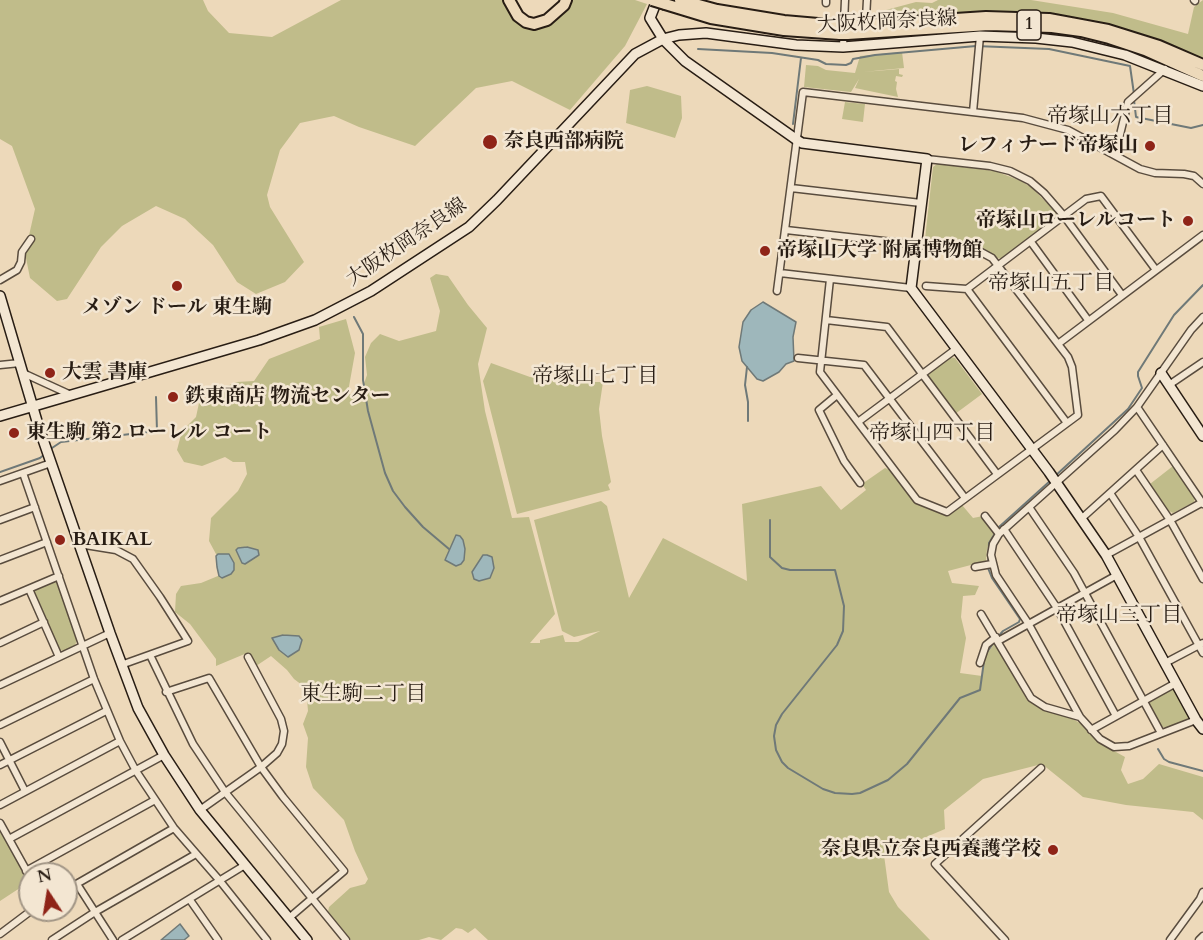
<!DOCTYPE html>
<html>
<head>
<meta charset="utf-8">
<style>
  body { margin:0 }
  #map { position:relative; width:1203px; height:940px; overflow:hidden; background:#edd9ba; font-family:Cardo,serif }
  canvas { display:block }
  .north { position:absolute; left:18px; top:862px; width:60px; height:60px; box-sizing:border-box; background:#f3e6d2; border:2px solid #a29686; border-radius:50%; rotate:348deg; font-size:16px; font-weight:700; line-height:24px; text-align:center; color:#281d14 }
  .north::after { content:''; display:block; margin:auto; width:21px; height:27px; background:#8f2418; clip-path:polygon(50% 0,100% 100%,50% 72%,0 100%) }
</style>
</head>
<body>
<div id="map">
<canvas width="1203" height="940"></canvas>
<div class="north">N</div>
</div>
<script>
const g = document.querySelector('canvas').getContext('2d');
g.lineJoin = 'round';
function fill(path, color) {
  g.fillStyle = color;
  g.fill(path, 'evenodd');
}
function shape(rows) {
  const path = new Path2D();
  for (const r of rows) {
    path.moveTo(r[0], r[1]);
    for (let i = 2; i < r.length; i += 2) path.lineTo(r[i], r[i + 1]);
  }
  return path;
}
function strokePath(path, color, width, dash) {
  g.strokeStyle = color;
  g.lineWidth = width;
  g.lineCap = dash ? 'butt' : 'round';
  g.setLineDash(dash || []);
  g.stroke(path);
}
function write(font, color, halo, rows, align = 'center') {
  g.font = font + ' Cardo,"Noto Serif JP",serif';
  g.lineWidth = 5;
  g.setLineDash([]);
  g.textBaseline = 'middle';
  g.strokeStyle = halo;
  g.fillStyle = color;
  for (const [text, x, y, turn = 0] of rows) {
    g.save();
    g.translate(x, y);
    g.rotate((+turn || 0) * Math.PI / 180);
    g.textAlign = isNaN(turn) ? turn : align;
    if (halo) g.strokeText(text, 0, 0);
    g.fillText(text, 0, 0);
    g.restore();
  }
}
fill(shape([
  [0,0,203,0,208,11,229,33,272,37,341,0,505,0,511,16,524,25,542,25,567,0,635,0,647,4,625,46,570,110,512,81,476,88,415,146,359,127,334,116,300,123,280,150,267,195,270,207,304,262,285,282,256,294,237,282,213,245,185,219,156,206,122,226,101,247,67,299,57,301,30,278,25,253,35,209,12,146,0,139],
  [938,0,1031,0,1113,13,1188,34,1194,7,1203,0,1203,60,1134,32,1081,19,996,11,873,19,871,14,916,2,932,3],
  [902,52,904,68,863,72,899,69,899,74,903,75,902,77,896,76,895,81,897,82,896,89,898,97,855,88,859,79,851,92,804,87,806,65,818,66,826,70,855,73,860,56],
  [647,86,681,96,682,118,675,138,626,123,630,90],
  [845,102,865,104,863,122,842,119],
  [937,164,995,171,1021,181,1032,188,1047,203,1056,213,1056,219,1002,259,997,258,979,249,928,243,925,239,933,167],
  [436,274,448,276,468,305,487,328,478,364,485,411,512,518,529,517,555,614,530,643,540,643,540,640,563,635,565,642,578,642,600,631,574,637,562,631,534,520,601,501,607,506,629,598,663,538,747,581,742,504,821,486,841,510,866,490,862,484,885,468,890,470,915,503,947,516,962,505,973,518,983,516,995,530,987,549,986,561,948,571,952,583,979,586,975,595,963,596,961,617,966,638,960,673,982,676,986,655,994,644,996,644,1027,700,1044,709,1070,717,1081,724,1098,742,1125,757,1121,770,1128,784,1143,779,1159,764,1203,777,1203,820,1193,812,1126,805,1083,797,1042,764,983,779,944,810,945,829,884,855,889,892,898,907,930,940,488,940,475,928,468,933,462,929,456,928,441,940,429,937,419,940,351,940,328,912,329,907,350,888,365,884,368,879,355,851,344,820,313,788,306,767,308,738,303,724,308,711,306,688,294,679,287,670,271,656,256,666,247,653,216,666,216,659,190,624,175,612,176,594,181,586,201,583,230,571,216,554,209,541,211,518,238,491,247,474,245,462,233,462,225,457,202,466,184,462,177,450,182,431,196,417,199,403,210,400,217,390,237,382,254,381,269,359,320,339,319,327,346,319,355,353,348,392,358,401,367,375,365,357,371,343,380,334,399,341,436,331,440,311,430,278],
  [950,357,955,358,982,394,955,414,928,378,928,373],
  [491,363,530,377,562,382,603,382,599,409,602,436,611,482,608,485,610,490,517,514,483,381],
  [1173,466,1195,497,1194,502,1173,513,1169,511,1150,484],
  [53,581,57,583,77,640,75,645,64,651,60,650,34,593,36,589],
  [1170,689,1175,690,1189,715,1187,720,1166,728,1161,726,1149,705,1150,700],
  [0,831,29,882,0,901]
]), '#c0bc8a');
const water = shape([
  [763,302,796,322,793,337,794,361,786,364,779,372,763,381,757,379,742,361,739,347,743,322,751,310,763,302],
  [456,535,460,536,463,540,465,549,464,560,461,564,456,566,445,560,456,535],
  [247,547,258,550,259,555,245,564,242,563,236,550,238,548,247,547],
  [218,554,229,554,234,563,234,570,231,574,222,578,219,576,217,567,216,556,218,554],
  [483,555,487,555,492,557,494,568,490,578,479,581,474,579,472,572,483,555],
  [283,635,299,636,302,640,299,650,288,657,279,650,272,638,283,635],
  [180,924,189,936,184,940,161,940,180,924]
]);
fill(water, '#9eb7bb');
strokePath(water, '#6f7978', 1.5);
strokePath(shape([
  [698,49,772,53,818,60,826,64,846,65,851,63,853,59,875,55,976,46,1049,49,1130,66,1134,94],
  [1134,100,1136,117,1191,128,1203,125],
  [793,124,801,58],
  [354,317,363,334,363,380,368,411,385,473,393,491,405,507,423,527,449,549],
  [747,367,745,385,748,402,748,421],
  [49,450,61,442,157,431,156,397],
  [0,472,40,458,45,454],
  [1054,477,1128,409,1142,388,1138,376,1138,372,1174,315,1203,285],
  [770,520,770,557,782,568,790,570,835,570,844,606,843,631,837,645,782,714,776,725,774,736,776,750,782,762,788,768,823,789,835,793,852,794,860,793,888,780,907,764,960,698,980,690,984,661],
  [997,638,1003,631,1019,622,1020,619,992,578,988,568,989,543,999,527,1050,481],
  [985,655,994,642],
  [1158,749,1164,759,1169,762,1203,771]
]), '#6f7978', 2);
const street = shape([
  [1194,0,1195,1],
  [826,3,826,0],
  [866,19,867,0],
  [843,47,845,0],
  [973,112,980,36],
  [1115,155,1128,102,1165,69],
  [927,159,990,166,1010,171,1030,181,1044,193,1064,216,1122,295],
  [791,188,921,203],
  [786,230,981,252,992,258,1068,357,1072,367,1078,415,947,512,917,500,820,372,830,279],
  [1031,242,1088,320],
  [780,273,911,288],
  [0,280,17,270,21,262,22,252,31,239],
  [926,286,967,289,1067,423],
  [967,289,1086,199,1101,196,1156,270],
  [777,291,803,92,1023,118,1068,130,1140,169,1155,173,1184,174,1194,176,1203,184],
  [826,320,887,327,997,474],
  [1058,344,1203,235],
  [798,358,864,365,965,498],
  [0,365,20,363],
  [23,373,71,395],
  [1169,385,1203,362],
  [837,395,819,410,844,461,860,483],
  [1137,407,1203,504],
  [858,422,956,349],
  [1136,470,1170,520,1203,579],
  [23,473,94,679,120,741,136,771,174,828,220,881,267,940],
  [0,481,51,463],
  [1110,493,1139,537,1203,653],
  [1029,507,1074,573,1161,733],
  [985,516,999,534],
  [1081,519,1163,445],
  [0,520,35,507],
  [1004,529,1057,608,1116,716],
  [79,544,116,550,133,559,160,597,188,641,121,665],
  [1106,555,1203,502],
  [0,560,47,542],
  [975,567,992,564],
  [29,589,59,657],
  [0,601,59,576],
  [981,614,1031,698,1045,707,1080,717],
  [998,641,1117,575],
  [0,643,44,622],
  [150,655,193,744,225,792,346,940],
  [980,663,986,645,996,637],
  [1165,663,1203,643],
  [0,685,110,633],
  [166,692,209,678,261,767,283,797,344,871,289,918],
  [1196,720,1129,746,1114,747,1100,739,1080,717,1028,623,996,575,991,555,993,544,999,534,1115,430,1137,407,1191,330,1203,317],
  [0,725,94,679],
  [1091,730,1176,683],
  [0,742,25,791],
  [0,765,106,711],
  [0,805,120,741],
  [200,810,261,767,277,753,282,744,284,731,281,719,248,657],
  [0,823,30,877],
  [9,839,164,755],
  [26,871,155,800],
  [77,884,113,940],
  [66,890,174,828],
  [190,900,218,940],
  [0,934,32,910],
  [52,940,95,912,196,854],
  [122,940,245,865],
  [1005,940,935,864,1041,768],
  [1170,940,1200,899,1203,892],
  [1199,940,1203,936]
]);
const secondary = shape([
  [657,0,650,18,663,39,685,61,797,140,802,143,927,159,911,288,1049,472,1106,555,1196,720,1203,729],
  [0,296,39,428,110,633,138,708,164,755,200,810,307,940],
  [1161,373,1203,436],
  [0,416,259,340,315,320,371,291,469,227,497,200,635,54,663,39,679,35,706,33,796,45,843,47,980,36,1036,38,1072,42,1125,55,1203,86]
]);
const primary = shape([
  [509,0,518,16,526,22,534,24,547,20,564,5,566,0],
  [680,0,717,10,784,21,841,26],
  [665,4,711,18,784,30,840,34],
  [848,26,986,17,1049,19,1108,30,1159,46,1203,65],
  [847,34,989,25,1052,27,1081,31,1109,38,1145,50,1203,76]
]);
strokePath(street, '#594c3e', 9);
strokePath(secondary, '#281d14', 12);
strokePath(primary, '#281d14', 14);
strokePath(street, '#f3e6d2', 6);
strokePath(secondary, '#f3e6d2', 9);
strokePath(primary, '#edd9ba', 10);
const primaryBridge = shape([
  [652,0,665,4],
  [841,26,848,26],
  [840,34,847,34]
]);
strokePath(primaryBridge, '#281d14', 14, []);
strokePath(primaryBridge, '#edd9ba', 10);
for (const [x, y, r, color] of [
  [490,142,8,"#8f2418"],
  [1150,146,6,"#8f2418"],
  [1188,221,6,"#8f2418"],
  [765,251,6,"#8f2418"],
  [177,286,6,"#8f2418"],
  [50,373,6,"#8f2418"],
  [173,397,6,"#8f2418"],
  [14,433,6,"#8f2418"],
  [60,540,6,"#8f2418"],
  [1053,850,6,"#8f2418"]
]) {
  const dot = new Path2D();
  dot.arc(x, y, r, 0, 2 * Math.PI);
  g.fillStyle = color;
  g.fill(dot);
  strokePath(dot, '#f3e6d2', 2);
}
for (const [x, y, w] of [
  [1029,25,24]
]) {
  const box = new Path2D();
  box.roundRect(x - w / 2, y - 15, w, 30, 4.5);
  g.fillStyle = '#f3e6d2';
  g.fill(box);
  strokePath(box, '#281d14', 1.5);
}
write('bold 18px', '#281d14', null, [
  ["1",1029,25]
]);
write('20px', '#281d14', '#f3e6d2', [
  ["大阪枚岡奈良線",887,23,-3],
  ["大阪枚岡奈良線",407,243,-34]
]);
write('bold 20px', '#281d14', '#f3e6d2', [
  ["奈良西部病院",504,142],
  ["レフィナード帝塚山",1138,146,"right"],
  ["帝塚山ローレルコート",1176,221,"right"],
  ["帝塚山大学 附属博物館",777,251],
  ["メゾン ドール 東生駒",177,308,"center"],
  ["大雲 書庫",62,373],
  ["鉄東商店 物流センター",185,397],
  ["東生駒 第2 ローレル コート",26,433],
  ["BAIKAL",72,540],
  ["奈良県立奈良西養護学校",1041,850,"right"]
], 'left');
write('21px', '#281d14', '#f3e6d2', [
  ["帝塚山六丁目",1110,117],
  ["帝塚山五丁目",1051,284],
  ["帝塚山七丁目",595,377],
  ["帝塚山四丁目",932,434],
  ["帝塚山三丁目",1119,616],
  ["東生駒二丁目",363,695]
]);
</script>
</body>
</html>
